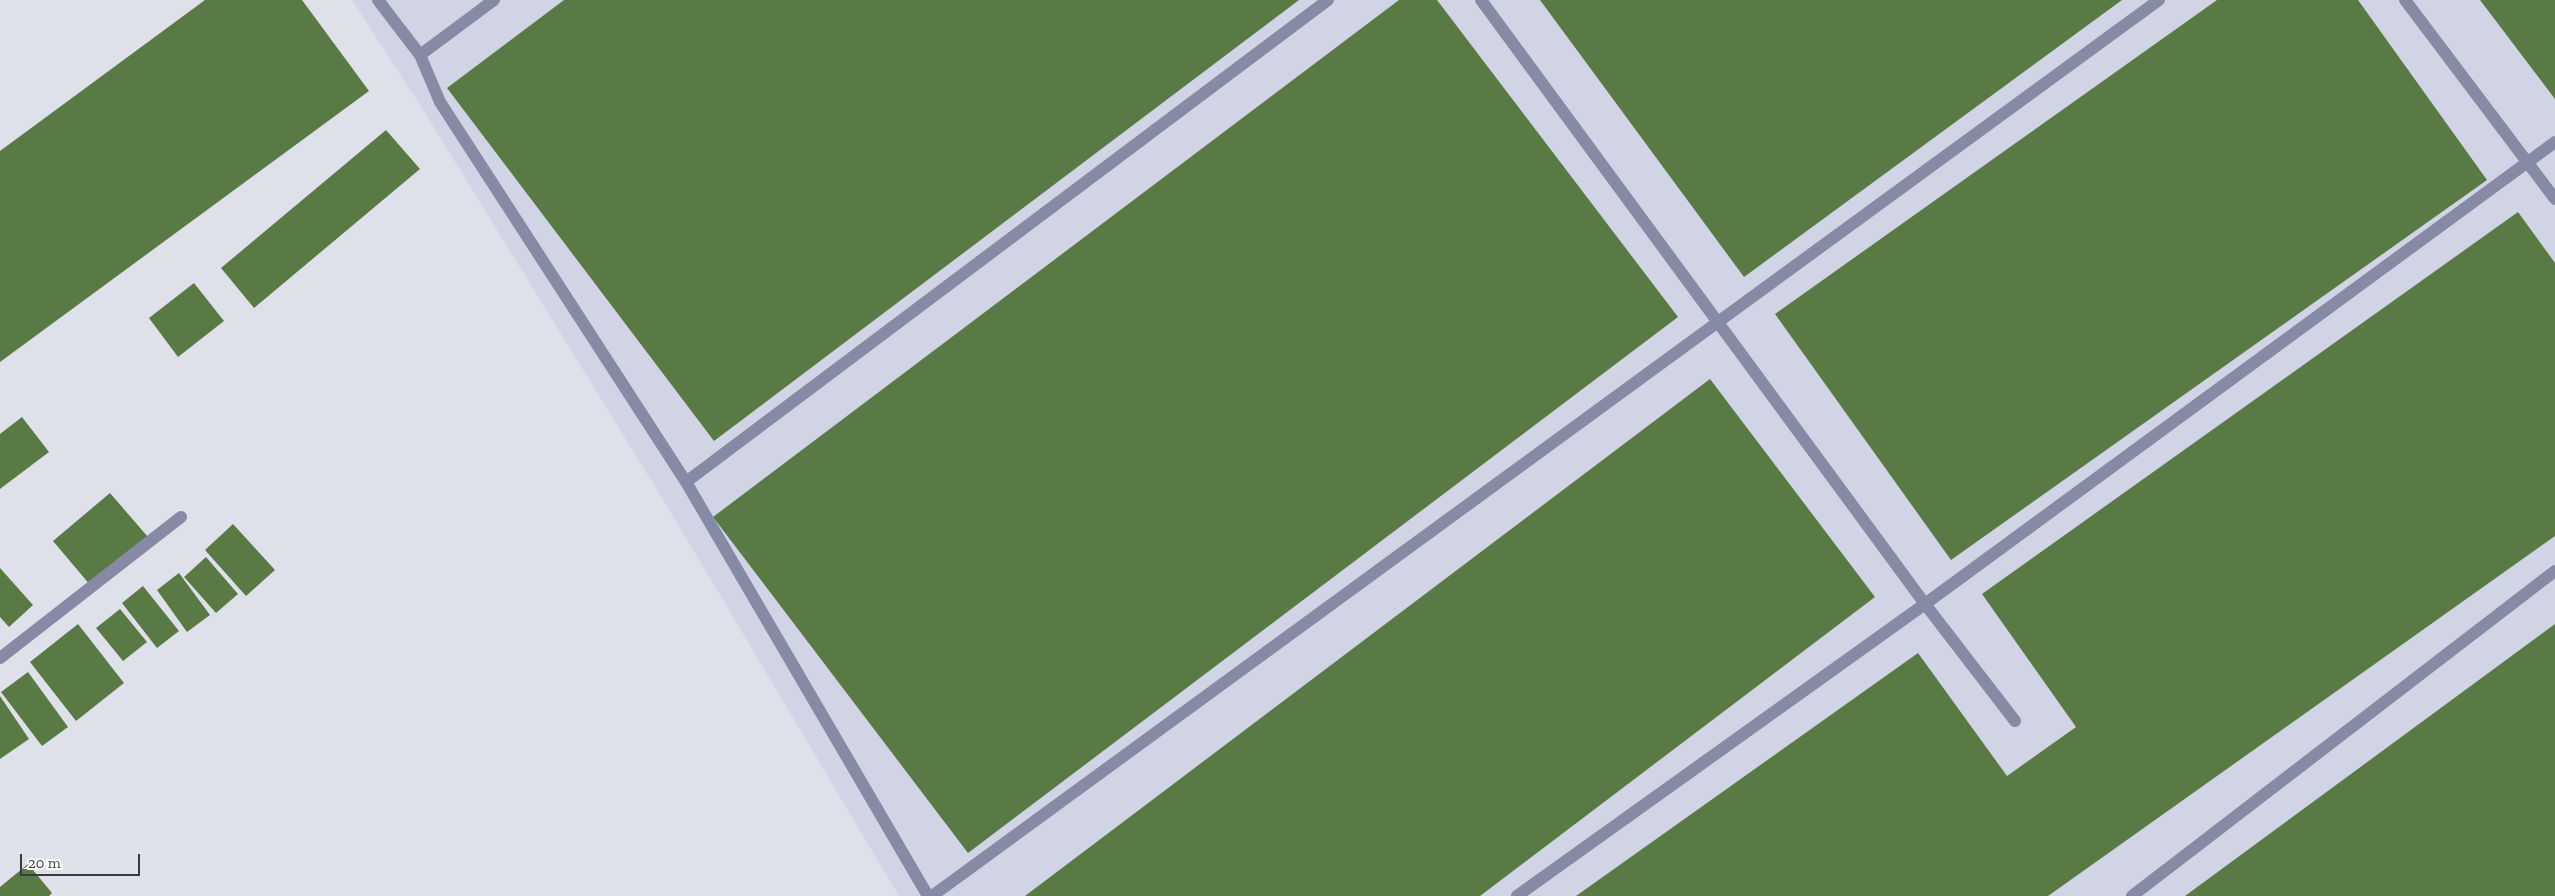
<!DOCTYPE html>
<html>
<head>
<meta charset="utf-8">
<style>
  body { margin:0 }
  #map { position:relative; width:2555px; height:896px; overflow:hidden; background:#dee0ea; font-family:"Zilla Slab",serif }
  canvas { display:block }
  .scale { position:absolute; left:20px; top:854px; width:120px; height:22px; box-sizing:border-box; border:2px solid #3a3b3f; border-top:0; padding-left:6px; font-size:15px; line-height:18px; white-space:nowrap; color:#3a3b3f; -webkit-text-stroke:4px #fff; paint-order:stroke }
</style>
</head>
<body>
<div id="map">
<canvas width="2555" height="896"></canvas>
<div class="scale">20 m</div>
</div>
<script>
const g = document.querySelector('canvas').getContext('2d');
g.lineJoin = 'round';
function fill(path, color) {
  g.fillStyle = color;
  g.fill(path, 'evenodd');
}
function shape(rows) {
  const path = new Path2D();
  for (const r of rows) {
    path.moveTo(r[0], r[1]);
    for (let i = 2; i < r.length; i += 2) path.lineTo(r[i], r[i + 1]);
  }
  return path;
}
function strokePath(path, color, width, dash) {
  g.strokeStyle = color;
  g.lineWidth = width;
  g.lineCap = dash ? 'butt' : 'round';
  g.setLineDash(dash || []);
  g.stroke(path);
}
fill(shape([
  [352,0,2555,0,2555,896,899,896,670,511,422,108]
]), '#d1d4e5');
fill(shape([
  [205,0,302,0,369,91,0,362,0,151],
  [564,0,1299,0,714,441,447,88],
  [1399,0,1437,0,1678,317,968,853,713,517],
  [1540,0,2122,0,1744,277],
  [2217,0,2358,0,2487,180,1951,560,1775,314],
  [2480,0,2555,0,2555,99],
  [386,130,420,169,254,308,221,268],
  [2518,212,2555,263,2555,536,2048,896,1576,896,1918,653,2007,776,2076,727,1982,594],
  [194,283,224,321,178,357,149,318],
  [1710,379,1875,597,1480,896,1025,896],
  [22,417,49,452,0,489,0,434],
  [110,493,148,537,91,586,53,541],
  [233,524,275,570,246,596,205,550],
  [206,557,238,594,216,613,184,577],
  [0,568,33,605,9,627,0,617],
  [179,573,210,615,187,632,157,590],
  [143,586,179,631,157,648,122,603],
  [120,609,147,642,123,661,96,628],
  [78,624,124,683,76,721,30,662],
  [2555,624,2555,896,2185,896],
  [28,672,68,727,42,746,1,692],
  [0,696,29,739,0,759],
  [28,864,52,893,49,896,0,896,0,887]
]), '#5a7a45');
strokePath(shape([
  [378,0,420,55],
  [494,0,420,55,440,102,686,482,928,896],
  [1481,0,1925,604,2015,721],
  [2405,0,2555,199],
  [686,482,1328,0],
  [0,658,181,517],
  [932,896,2159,0],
  [1517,896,1925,604,2555,142],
  [2132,896,2555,571]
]), '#868aa4', 12);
</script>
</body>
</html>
